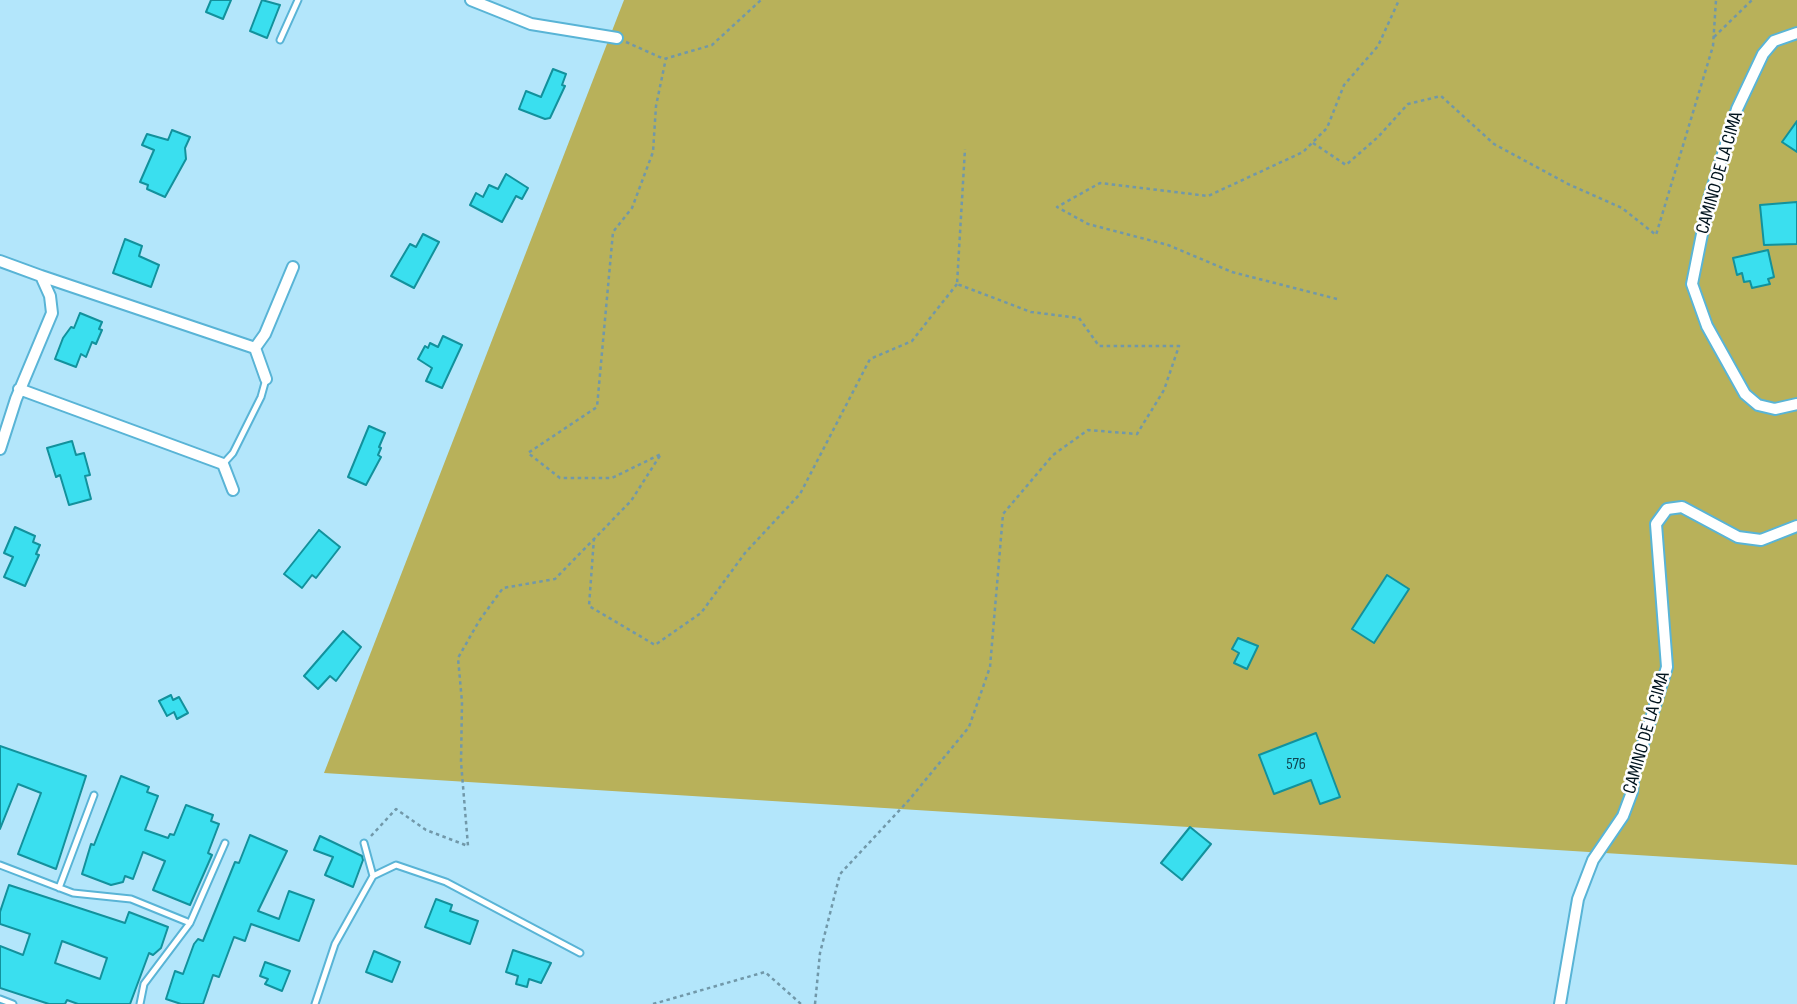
<!DOCTYPE html>
<html>
<head>
<meta charset="utf-8">
<style>
  body { margin:0 }
  canvas { display:block; background:#b3e6fb }
</style>
</head>
<body>
<canvas width="1797" height="1004"></canvas>
<script>
const g = document.querySelector('canvas').getContext('2d');
g.lineJoin = 'round';
function fill(path, color) {
  g.fillStyle = color;
  g.fill(path, 'evenodd');
}
function shape(rows) {
  const path = new Path2D();
  for (const r of rows) {
    path.moveTo(r[0], r[1]);
    for (let i = 2; i < r.length; i += 2) path.lineTo(r[i], r[i + 1]);
  }
  return path;
}
function strokePath(path, color, width, dash) {
  g.strokeStyle = color;
  g.lineWidth = width;
  g.lineCap = dash ? 'butt' : 'round';
  g.setLineDash(dash || []);
  g.stroke(path);
}
function write(font, color, halo, rows, align = 'center') {
  g.font = font + ' "Sofia Sans Condensed",sans-serif';
  g.lineWidth = 5;
  g.setLineDash([]);
  g.textBaseline = 'middle';
  g.strokeStyle = halo;
  g.fillStyle = color;
  for (const [text, x, y, turn = 0] of rows) {
    g.save();
    g.translate(x, y);
    g.rotate((+turn || 0) * Math.PI / 180);
    g.textAlign = isNaN(turn) ? turn : align;
    if (halo) g.strokeText(text, 0, 0);
    g.fillText(text, 0, 0);
    g.restore();
  }
}
fill(shape([
  [624,0,1797,0,1797,865,324,773]
]), '#b8b15a');
const building = shape([
  [211,0,231,0,223,19,206,12,211,0],
  [262,0,280,5,267,38,250,31,262,0],
  [553,69,566,74,562,85,565,86,550,118,545,119,519,109,526,91,541,97,553,69],
  [1797,121,1797,152,1782,142,1797,121],
  [172,130,190,137,185,148,186,159,165,197,147,189,148,185,140,182,154,150,142,145,147,134,168,140,172,130],
  [506,174,528,188,522,199,516,196,502,222,470,205,476,193,483,197,489,185,498,189,506,174],
  [1797,202,1797,244,1764,245,1760,205,1797,202],
  [423,234,439,242,414,288,391,276,410,244,416,247,423,234],
  [125,239,142,246,139,256,159,265,151,287,113,273,125,239],
  [1768,250,1774,277,1768,279,1770,284,1752,288,1750,281,1744,282,1742,273,1737,275,1733,258,1768,250],
  [80,313,102,322,99,329,102,330,96,344,92,342,86,357,81,354,76,367,55,359,63,338,71,327,74,328,80,313],
  [443,336,462,345,442,388,426,381,432,368,418,359,425,346,428,348,430,343,438,347,443,336],
  [369,426,385,433,379,447,381,448,378,455,381,457,366,485,348,477,369,426],
  [72,441,76,455,84,453,90,475,85,476,91,499,69,505,60,475,56,477,47,448,72,441],
  [15,527,35,536,33,542,40,545,36,554,39,555,25,586,4,577,13,557,4,553,15,527],
  [319,530,340,547,316,578,312,575,302,588,284,574,319,530],
  [1387,575,1409,589,1374,643,1352,629,1387,575],
  [343,631,361,647,336,681,330,676,318,689,304,676,343,631],
  [1238,638,1258,646,1247,669,1234,663,1239,653,1232,649,1238,638],
  [171,695,173,700,179,697,188,713,177,719,174,712,167,716,159,701,171,695],
  [1316,733,1340,797,1320,804,1311,780,1274,794,1259,755,1316,733],
  [0,746,86,776,56,869,18,854,41,793,18,784,0,829,0,746],
  [121,776,149,787,147,792,158,796,145,830,168,838,170,834,174,835,186,805,213,815,211,821,219,824,208,853,212,855,190,905,153,890,165,861,143,852,133,879,125,876,123,882,111,885,82,874,91,844,94,845,121,776],
  [1190,827,1211,844,1182,880,1161,863,1190,827],
  [250,835,287,851,258,911,279,919,289,891,314,900,299,941,251,924,245,941,234,937,219,977,213,975,203,1004,181,1004,166,999,175,971,183,974,194,944,198,939,203,941,235,862,239,863,250,835],
  [320,836,362,856,363,860,353,887,325,875,333,857,314,850,320,836],
  [9,885,125,923,129,912,168,927,161,948,153,955,149,953,130,1004,78,1004,67,1000,65,1004,49,1004,0,988,0,946,23,955,30,934,0,924,0,912,9,885],
  [62,941,107,958,100,979,55,963,62,941],
  [436,899,452,905,450,911,478,921,470,944,425,927,436,899],
  [513,950,551,963,541,983,529,979,527,987,516,984,518,976,506,972,513,950],
  [374,951,400,962,392,982,366,972,374,951],
  [265,962,290,971,282,991,265,984,268,979,260,976,265,962]
]);
fill(building, '#3adfef');
strokePath(building, '#12919c', 2);
const lane = shape([
  [280,40,298,0],
  [223,464,233,453,261,397,266,379],
  [0,865,73,893,131,899,190,923],
  [373,876,396,865,446,882,580,953],
  [59,888,94,795],
  [0,999,13,1004],
  [140,1004,144,984,190,923,225,843],
  [315,1004,335,944,373,876,364,843]
]);
const street = shape([
  [471,0,531,24,617,38],
  [1797,33,1774,41,1763,54,1737,109,1709,199,1692,284,1707,326,1745,394,1758,405,1775,409,1797,404],
  [0,261,41,276,50,296,52,313,16,399,0,449],
  [41,276,255,348],
  [255,348,265,334,293,267],
  [255,348,266,379],
  [19,389,223,464,233,490],
  [1560,1004,1578,899,1593,860,1623,816,1632,792,1634,773,1667,667,1656,524,1667,509,1682,507,1738,537,1761,540,1797,526]
]);
strokePath(lane, '#59b4d6', 9);
strokePath(street, '#59b4d6', 14);
strokePath(shape([
  [1714,37,1752,0],
  [626,42,664,59,712,45,761,0],
  [1313,143,1346,165,1378,137,1408,104,1441,96,1494,144,1568,184,1622,208,1656,235,1713,46,1716,0],
  [1337,299,1232,272,1168,245,1088,224,1057,207,1100,183,1208,196,1303,152,1327,128,1344,85,1378,46,1399,0],
  [594,538,589,606,655,645,701,613,745,553,800,494,870,359,912,341,957,284],
  [371,836,396,809,426,830,468,846,461,762,462,702,458,658,479,621,503,588,555,579,631,501,661,454,612,478,560,478,528,453,597,407,613,232,632,208,653,152,656,106,666,58],
  [653,1004,765,972,801,1004],
  [815,1004,820,953,840,874,909,800,969,727,990,667,1003,514,1053,455,1088,430,1137,434,1164,390,1179,346,1099,346,1079,318,1031,312,957,284,965,149]
]), '#7198a9', 2.5, [3.5, 3.5]);
strokePath(lane, '#fff', 5);
strokePath(street, '#fff', 10);
write('16px', '#0e4652', null, [
  ["576",1296,765]
]);
write('19px', '#00131d', '#fefefe', [
  ["CAMINO DE LA CIMA",1720,173,-74],
  ["CAMINO DE LA CIMA",1647,733,-74]
]);
</script>
</body>
</html>
